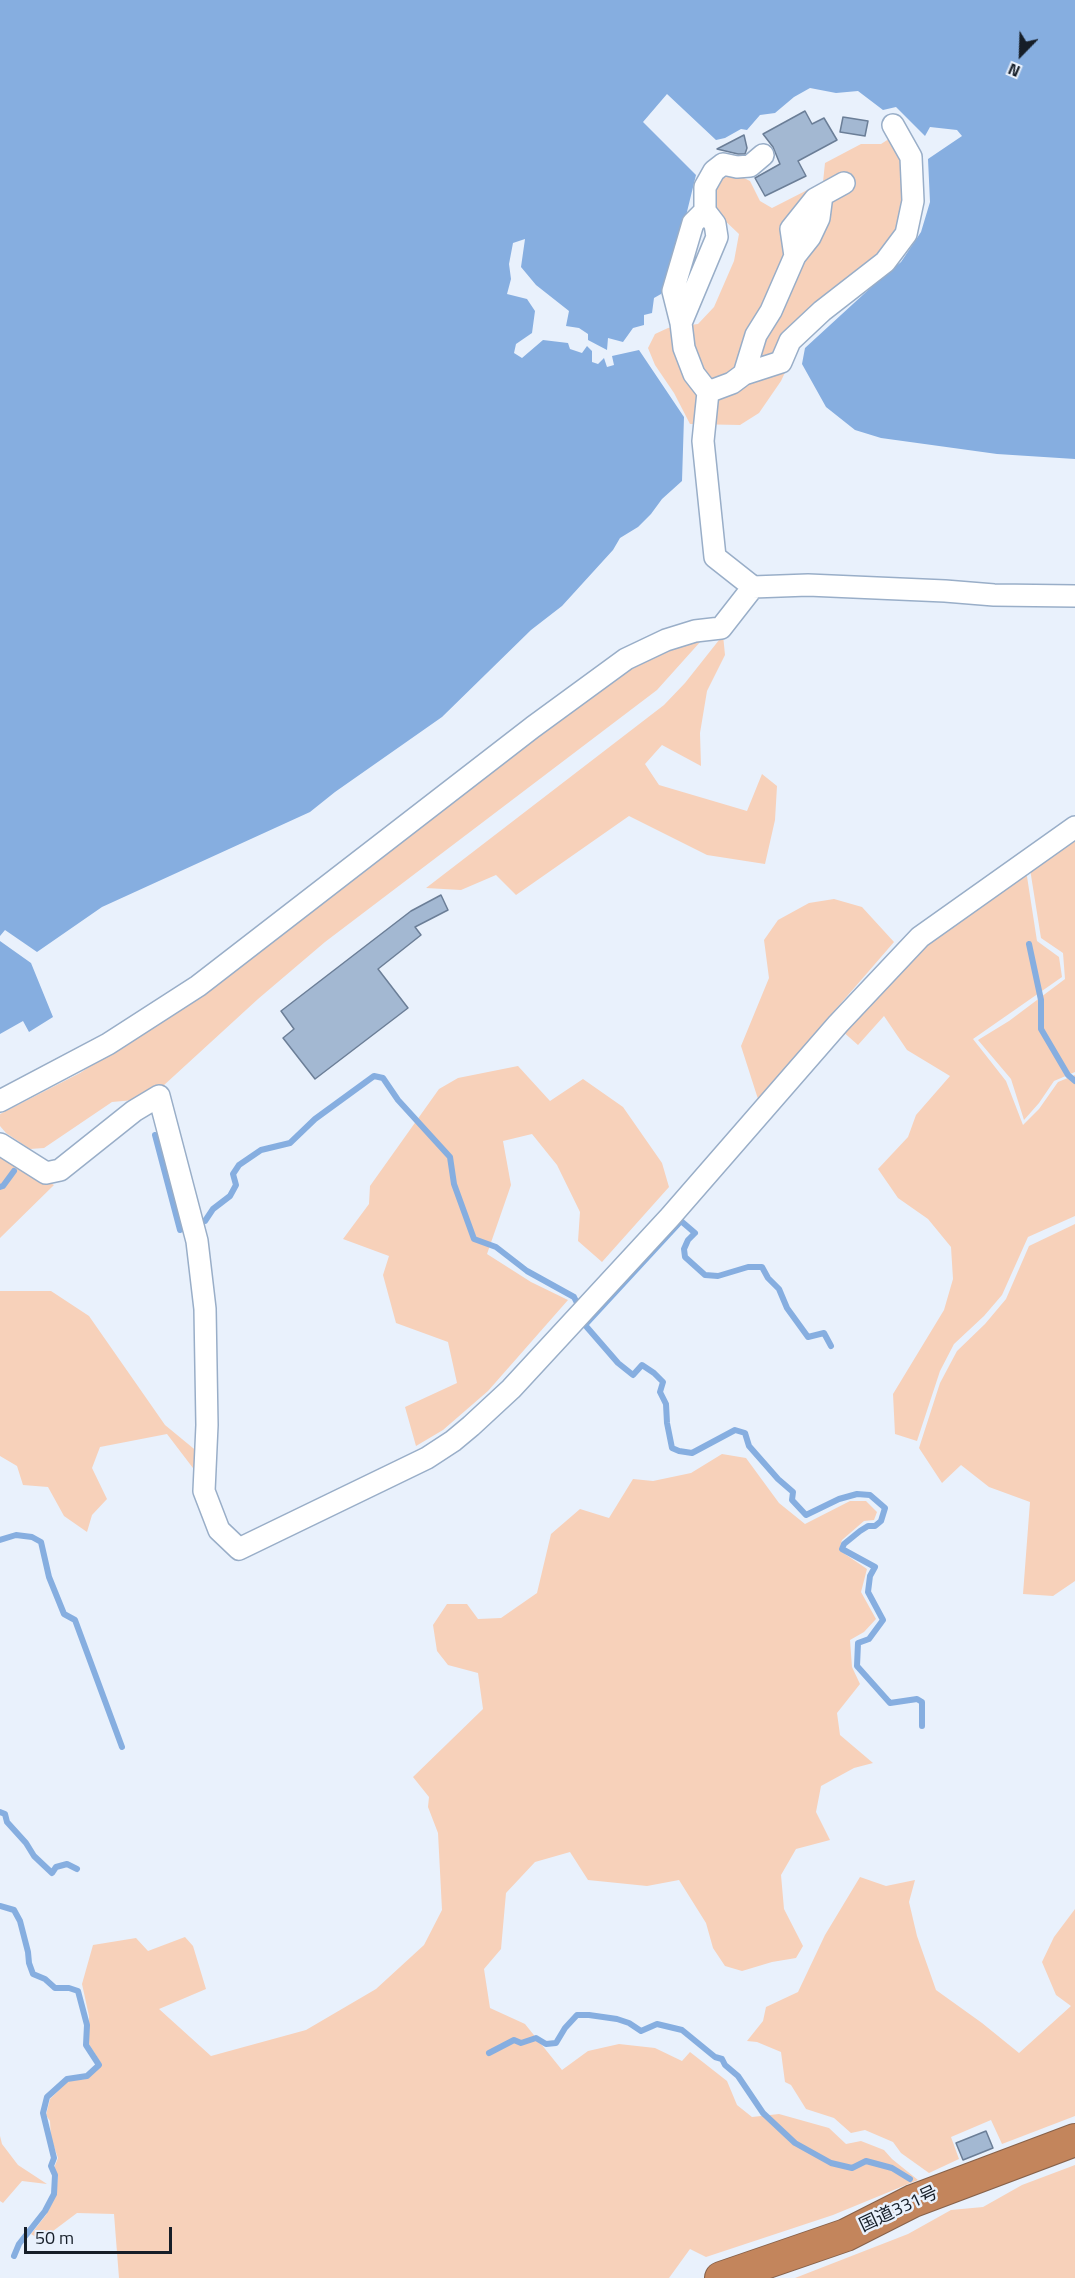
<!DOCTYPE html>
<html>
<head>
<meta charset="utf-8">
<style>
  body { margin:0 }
  #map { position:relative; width:1075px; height:2278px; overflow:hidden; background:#e9f1fc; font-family:"Titillium Web",sans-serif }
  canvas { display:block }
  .north { position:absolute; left:991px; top:24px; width:60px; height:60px; -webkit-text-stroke:4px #e9f1fc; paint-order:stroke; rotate:203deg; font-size:16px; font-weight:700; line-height:24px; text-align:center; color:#161e28 }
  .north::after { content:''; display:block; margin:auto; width:21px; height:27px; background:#161e28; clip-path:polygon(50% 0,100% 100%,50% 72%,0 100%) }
  .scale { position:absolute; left:24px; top:2227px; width:148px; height:27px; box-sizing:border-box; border:3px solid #161e28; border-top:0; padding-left:8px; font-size:18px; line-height:21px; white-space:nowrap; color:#161e28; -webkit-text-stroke:4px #e9f1fc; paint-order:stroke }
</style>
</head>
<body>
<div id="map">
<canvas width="1075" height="2278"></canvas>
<div class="north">N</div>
<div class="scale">50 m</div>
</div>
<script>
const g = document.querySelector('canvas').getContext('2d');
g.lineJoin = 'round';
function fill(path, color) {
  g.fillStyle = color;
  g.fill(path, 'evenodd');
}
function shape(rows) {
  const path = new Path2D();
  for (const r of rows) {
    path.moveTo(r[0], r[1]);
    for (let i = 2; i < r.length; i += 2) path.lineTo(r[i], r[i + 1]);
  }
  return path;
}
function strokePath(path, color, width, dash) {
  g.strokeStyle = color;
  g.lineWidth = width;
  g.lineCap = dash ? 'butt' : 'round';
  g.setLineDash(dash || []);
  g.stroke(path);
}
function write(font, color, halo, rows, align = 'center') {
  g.font = font + ' "Titillium Web","Noto Sans JP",sans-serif';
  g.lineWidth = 5;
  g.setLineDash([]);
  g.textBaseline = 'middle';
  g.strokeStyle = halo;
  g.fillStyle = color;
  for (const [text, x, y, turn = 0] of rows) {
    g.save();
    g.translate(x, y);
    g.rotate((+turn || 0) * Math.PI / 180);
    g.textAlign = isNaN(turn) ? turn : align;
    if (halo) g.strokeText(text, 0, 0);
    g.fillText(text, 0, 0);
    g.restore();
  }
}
fill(shape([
  [892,137,905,158,901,231,837,313,796,349,781,381,759,413,740,425,690,424,674,393,655,365,648,348,655,334,668,328,698,324,714,307,734,261,739,234,720,216,712,203,712,189,722,178,738,175,750,181,760,201,772,208,823,182,825,163,861,144,881,144],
  [723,635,725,655,707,691,700,733,701,766,662,745,645,764,659,785,747,811,762,774,777,786,775,820,765,864,707,855,629,816,516,895,496,875,461,890,426,888,664,705,685,683],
  [701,641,657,690,325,942,258,999,163,1086,145,1099,112,1102,44,1148,30,1149,6,1133,0,1126,0,1114,80,1073,196,997,274,941,500,766,625,672,656,655],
  [1075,838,1075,1072,1054,1081,1039,1103,1024,1120,1011,1079,978,1040,1009,1021,1065,979,1063,953,1041,938,1030,869],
  [1026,870,1037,941,1059,957,1062,977,973,1039,1006,1081,1023,1125,1039,1109,1058,1082,1075,1075,1075,1216,1028,1237,1002,1295,984,1316,954,1344,940,1371,917,1441,895,1434,893,1394,944,1310,953,1279,951,1247,928,1219,898,1198,878,1169,908,1137,916,1115,950,1076,907,1050,884,1016,858,1045,841,1030,932,937],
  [834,899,862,907,894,942,758,1099,741,1046,769,978,764,940,778,920,809,903],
  [518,1066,550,1101,583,1079,623,1107,662,1163,669,1187,602,1262,578,1241,580,1212,557,1165,532,1134,503,1141,511,1185,487,1254,531,1282,568,1300,488,1391,443,1430,416,1446,405,1407,457,1383,448,1342,396,1323,383,1275,389,1256,343,1239,369,1204,370,1186,439,1089,458,1078],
  [0,1155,54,1185,0,1238],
  [1075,1224,1075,1581,1053,1596,1023,1594,1030,1502,989,1487,961,1465,942,1483,919,1448,940,1383,957,1351,985,1324,1006,1299,1029,1246],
  [0,1291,51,1291,89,1316,165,1425,199,1453,196,1472,167,1434,100,1447,92,1468,107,1499,92,1515,87,1532,64,1516,48,1487,23,1485,17,1466,0,1456],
  [722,1454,746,1458,779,1503,805,1524,850,1501,866,1501,877,1512,874,1520,864,1521,842,1540,839,1550,867,1569,861,1592,876,1619,864,1632,850,1640,852,1667,860,1684,837,1713,840,1735,873,1763,854,1768,821,1786,816,1812,830,1840,796,1849,781,1875,784,1909,803,1946,796,1958,772,1962,742,1971,725,1966,713,1948,706,1923,679,1880,647,1886,588,1880,570,1852,535,1862,506,1893,501,1949,484,1969,490,2008,525,2024,562,2070,588,2051,619,2044,655,2048,682,2061,690,2052,727,2081,737,2105,752,2117,779,2114,829,2128,846,2144,861,2141,884,2150,892,2159,918,2180,833,2215,706,2257,690,2249,669,2278,119,2278,114,2214,77,2213,41,2240,31,2234,46,2215,56,2195,58,2176,54,2168,58,2158,51,2138,50,2121,46,2115,50,2099,69,2080,87,2079,102,2065,89,2044,89,2016,82,1984,93,1945,136,1938,148,1951,185,1937,193,1946,206,1989,159,2009,211,2056,306,2030,376,1989,424,1945,442,1910,438,1833,428,1807,429,1797,413,1777,483,1709,478,1673,448,1665,437,1651,433,1625,447,1604,467,1604,478,1619,501,1618,537,1593,551,1534,580,1509,609,1518,633,1479,653,1481,691,1473],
  [860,1877,886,1886,915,1880,909,1902,917,1936,936,1990,982,2023,1019,2053,1071,2006,1056,1995,1042,1962,1054,1937,1075,1909,1075,2116,1002,2144,991,2120,951,2137,959,2159,929,2173,901,2153,893,2142,865,2130,851,2133,834,2118,806,2109,791,2085,785,2082,781,2052,757,2042,747,2041,763,2021,766,2007,798,1992,825,1935],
  [0,2136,2,2144,18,2165,47,2184,22,2181,3,2203,0,2201],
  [1075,2165,1075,2278,795,2278,908,2234,951,2210,983,2207,1022,2185]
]), '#f7d1ba');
fill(shape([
  [0,0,1075,0,1075,459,997,454,881,438,855,430,826,407,802,364,805,348,878,281,901,262,921,232,930,202,928,159,962,136,957,130,930,127,925,136,896,107,883,110,858,91,836,93,810,88,794,97,775,113,760,115,747,130,741,129,725,138,716,140,667,94,643,122,696,175,670,281,661,294,654,298,652,313,644,315,644,325,633,328,623,342,608,338,607,350,588,340,588,334,579,328,566,326,569,311,536,285,521,267,525,239,513,243,509,264,511,279,507,294,527,299,535,311,532,333,516,344,514,353,522,358,543,340,568,343,570,349,582,353,587,346,592,351,592,362,598,364,604,358,607,367,614,365,612,356,639,350,684,417,682,481,662,499,651,514,638,527,620,538,613,550,562,606,531,630,442,717,335,792,310,812,102,907,37,952,5,930,0,936],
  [0,941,31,963,53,1017,29,1032,23,1021,0,1034]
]), '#86aee0');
strokePath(shape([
  [1029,944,1041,1000,1041,1029,1068,1075,1075,1081],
  [155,1135,180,1230,205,1221,213,1209,230,1196,236,1185,233,1174,239,1165,261,1150,290,1143,315,1119,374,1076,383,1078,398,1100,450,1157,454,1184,474,1239,496,1247,527,1271,574,1297,580,1309],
  [0,1187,3,1186,14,1171],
  [583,1318,585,1325,618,1363,633,1375,642,1365,654,1373,663,1382,660,1392,666,1404,667,1423,672,1448,679,1451,692,1453,735,1430,745,1433,749,1446,778,1479,793,1492,792,1500,806,1515,839,1499,857,1494,870,1495,885,1508,881,1521,875,1526,868,1526,860,1531,844,1544,842,1549,875,1567,870,1576,868,1592,883,1620,869,1639,858,1643,857,1666,890,1703,917,1699,922,1702,922,1726],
  [585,1325,681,1221,695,1233,688,1240,684,1249,685,1257,705,1275,718,1276,748,1267,762,1267,768,1278,779,1289,787,1308,808,1337,824,1333,831,1346],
  [0,1540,16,1535,32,1537,41,1542,49,1577,64,1614,75,1620,122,1747],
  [0,1812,5,1814,7,1822,26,1843,34,1856,52,1873,56,1867,67,1864,77,1869],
  [0,1906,14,1910,20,1921,28,1952,29,1963,33,1974,45,1979,55,1988,69,1988,78,1991,87,2025,86,2045,99,2065,87,2076,67,2079,47,2097,43,2113,54,2158,51,2166,55,2175,54,2194,45,2211,19,2244,14,2256],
  [489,2053,514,2040,521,2043,536,2038,546,2044,556,2043,565,2028,577,2015,589,2015,617,2019,629,2023,641,2031,657,2024,682,2030,715,2057,722,2059,725,2065,738,2076,763,2113,795,2143,831,2163,852,2168,866,2161,892,2168,910,2179]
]), '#86aee0', 6);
const building = shape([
  [805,111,812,124,824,118,837,140,798,161,806,176,765,196,755,178,780,164,773,147,763,134,805,111],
  [843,117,868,121,865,136,840,132,843,117],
  [744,135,747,148,745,154,738,154,717,149,744,135],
  [441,895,448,910,415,927,421,935,378,969,408,1008,315,1079,283,1038,294,1029,281,1011,411,911,441,895],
  [986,2131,993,2148,963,2160,956,2143,986,2131]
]);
fill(building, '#a3b8d2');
strokePath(building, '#6b7e97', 1.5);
const minor = shape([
  [763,155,750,166,737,167,723,164,714,171,705,187,705,211,715,224,717,237,681,323,684,348,694,374,708,392,703,441,715,557,753,587,808,585,945,591,994,595,1075,596],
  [795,256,810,237,819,218,822,195],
  [681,323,673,291,693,223,705,211],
  [744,374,781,362,790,341,822,311,885,262,906,234,913,201,911,157,893,125],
  [708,392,732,383,744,374,756,335,771,311,795,256,791,229,815,199,844,183],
  [0,1101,108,1044,198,986,533,727,626,659,666,640,695,631,721,628,753,587],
  [0,1144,46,1173,60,1170,134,1111,159,1096,197,1241,205,1309,207,1425,204,1491,219,1530,239,1549,427,1458,453,1441,471,1426,511,1389,670,1217,838,1024,920,937,1075,827]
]);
const highway = shape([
  [721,2278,846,2235,913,2201,1075,2140]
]);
strokePath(minor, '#99aec8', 24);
strokePath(highway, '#86614a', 34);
strokePath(minor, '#fff', 21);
strokePath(highway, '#c3855c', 32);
write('18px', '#161e28', '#e9f1fc', [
  ["国道331号",899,2210,-25]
]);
</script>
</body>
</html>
